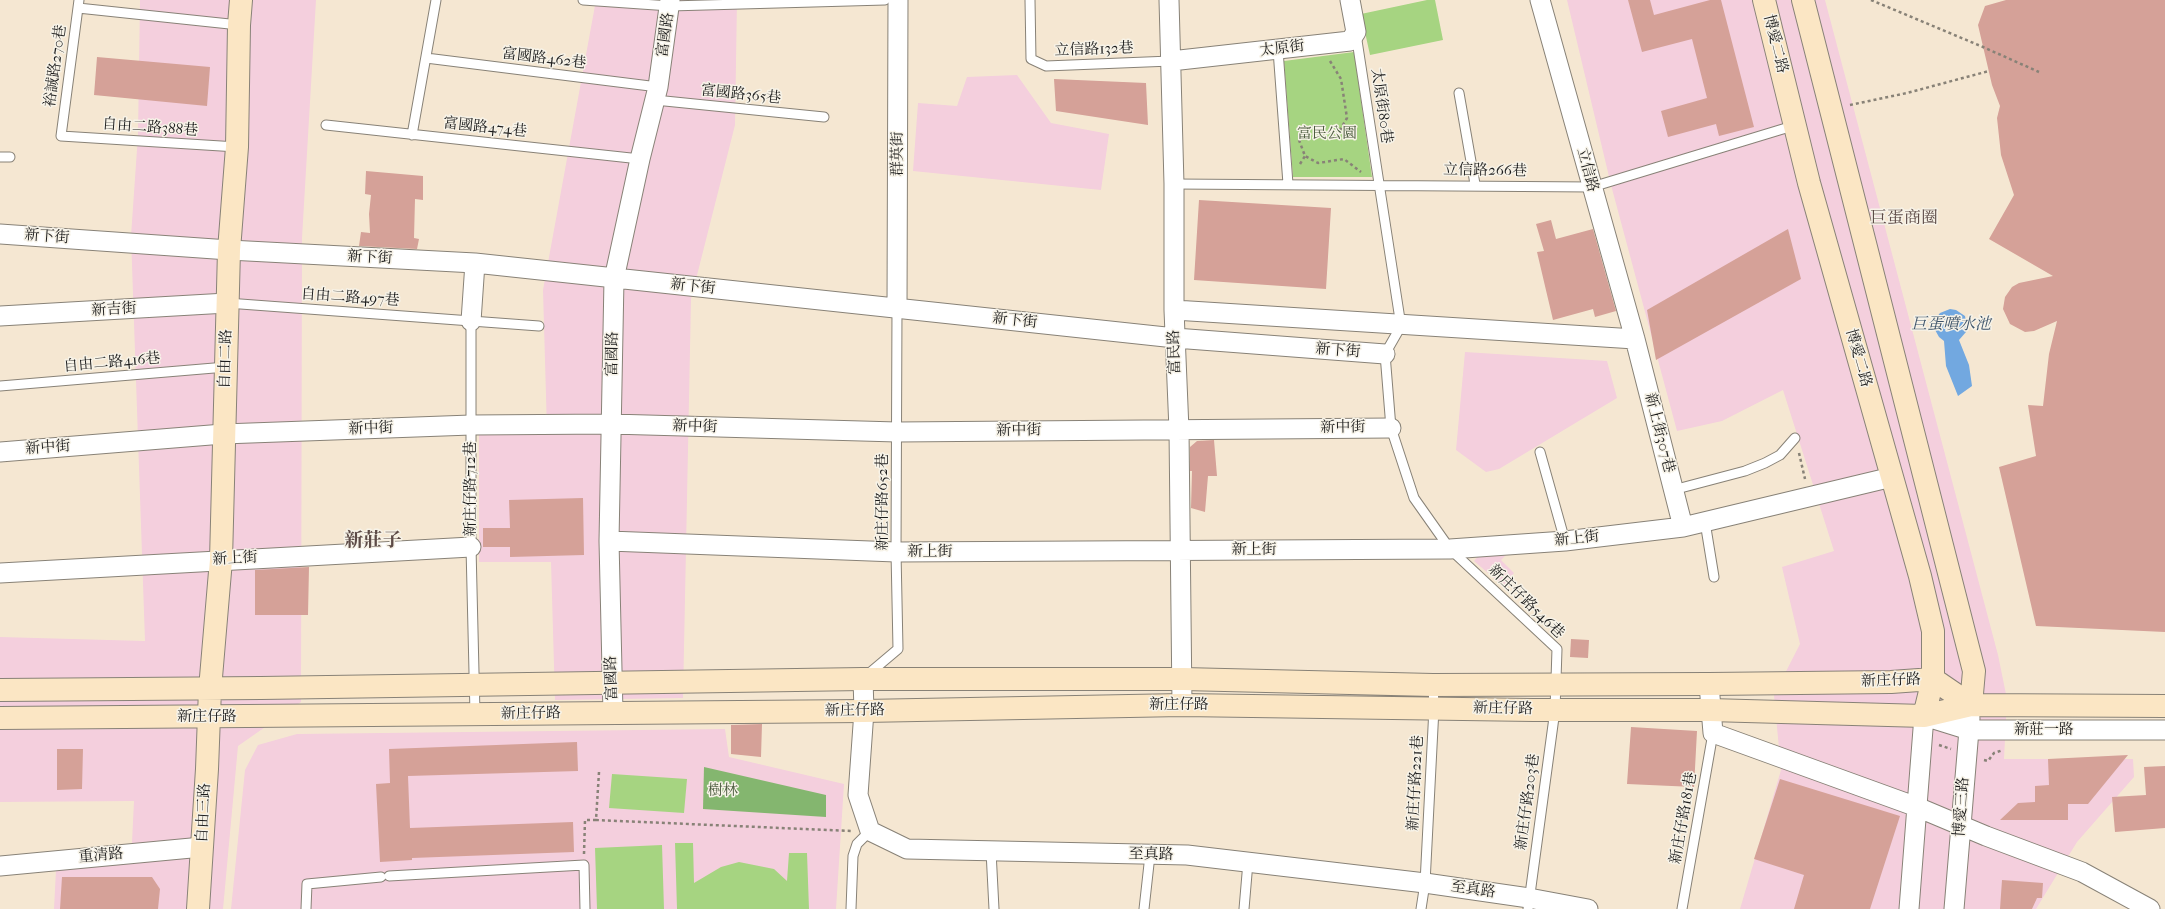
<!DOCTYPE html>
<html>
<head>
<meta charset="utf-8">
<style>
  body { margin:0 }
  canvas { display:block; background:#f5e7d2 }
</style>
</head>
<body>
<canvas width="2165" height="909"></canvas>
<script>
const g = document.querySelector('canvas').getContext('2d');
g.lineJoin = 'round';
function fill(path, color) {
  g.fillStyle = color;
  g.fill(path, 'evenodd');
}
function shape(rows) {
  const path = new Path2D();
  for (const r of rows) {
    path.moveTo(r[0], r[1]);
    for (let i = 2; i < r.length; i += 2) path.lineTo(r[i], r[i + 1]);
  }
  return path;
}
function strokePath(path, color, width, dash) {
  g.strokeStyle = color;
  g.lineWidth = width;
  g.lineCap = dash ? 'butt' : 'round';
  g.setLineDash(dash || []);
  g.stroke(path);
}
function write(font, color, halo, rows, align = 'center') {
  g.font = font + ' "IM FELL French Canon","Noto Serif TC",serif';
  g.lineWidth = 3;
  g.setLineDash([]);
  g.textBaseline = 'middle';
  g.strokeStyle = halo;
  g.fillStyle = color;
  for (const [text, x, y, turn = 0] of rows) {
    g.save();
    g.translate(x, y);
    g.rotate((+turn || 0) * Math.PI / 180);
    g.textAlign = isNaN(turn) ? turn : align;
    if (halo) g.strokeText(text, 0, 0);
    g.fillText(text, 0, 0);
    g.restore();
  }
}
fill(shape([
  [140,0,316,0,302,238,301,702,238,746,223,909,54,909,56,870,131,863,134,801,0,802,0,637,145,641,131,236,138,135],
  [596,0,737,0,735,125,691,299,683,698,555,700,551,562,479,562,479,432,547,431,543,290],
  [1567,0,1825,0,1998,655,2007,699,2004,759,2133,759,2134,777,2077,842,2036,909,1740,909,1781,770,1774,695,1800,644,1782,567,1834,551,1783,390,1722,421,1677,431,1611,185],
  [1017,75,1051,123,1109,134,1101,190,913,171,918,103,957,106,967,77],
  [1465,352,1607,361,1617,398,1499,469,1486,472,1456,450],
  [1482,552,1509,552,1501,560,1514,573,1503,586,1474,561],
  [725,729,729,757,844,784,836,909,231,909,245,770,258,745,297,734]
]), '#f4cfdd');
fill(shape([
  [1427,0,1435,0,1443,40,1370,55,1361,14],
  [1354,52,1372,177,1293,177,1284,61],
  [612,774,687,779,684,813,609,808],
  [675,843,693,843,694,883,721,867,739,862,774,869,787,881,789,853,807,853,809,909,677,909],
  [662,845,664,909,597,909,595,848]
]), '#a6d481');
fill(shape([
  [704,767,826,795,826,817,703,809]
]), '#84b66f');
fill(shape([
  [1950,309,1956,310,1965,316,1967,327,1966,332,1959,340,1969,365,1972,386,1958,396,1946,366,1944,341,1939,337,1934,328,1937,317,1940,313]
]), '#72a8e0');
fill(shape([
  [1628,0,1650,0,1654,15,1710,0,1721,0,1754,127,1719,136,1716,124,1668,137,1661,111,1707,98,1692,39,1642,52],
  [2006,0,2165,0,2165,632,2036,626,1999,467,2036,456,2028,405,2043,406,2049,354,2057,321,2034,331,2025,332,2010,324,2003,309,2005,297,2012,287,2019,283,2053,276,1989,239,2014,195,2001,155,1997,118,2000,106,1992,85,1978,25,1985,6],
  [97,57,210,67,207,106,94,95],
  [1054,79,1146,83,1148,125,1056,111],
  [366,171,423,176,423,200,415,199,414,238,419,239,417,249,359,246,361,232,370,233,369,214,371,195,365,194],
  [1199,200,1331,208,1326,289,1194,280],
  [1551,220,1556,239,1593,229,1616,311,1595,317,1593,309,1553,320,1537,252,1544,251,1536,224],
  [1788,229,1801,279,1656,360,1647,310],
  [1214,440,1217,476,1208,476,1205,512,1191,508,1192,471,1190,471,1190,447,1197,441],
  [583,498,584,555,510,557,510,547,483,547,483,528,510,528,509,500],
  [309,567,308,615,255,615,255,570],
  [1571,639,1589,640,1588,658,1570,657],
  [762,724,761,757,731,754,731,725],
  [1631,727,1697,731,1694,787,1627,784],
  [577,742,578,771,408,776,410,828,573,822,574,852,412,858,412,860,380,862,376,784,390,783,389,749],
  [57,749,83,749,82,789,57,790],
  [2128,755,2088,804,2068,804,2068,820,2000,820,2018,803,2035,802,2035,786,2049,785,2048,759],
  [2165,766,2165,828,2115,832,2112,797,2146,795,2144,767],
  [1780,779,1900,816,1870,909,1794,909,1804,875,1754,859],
  [62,877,152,877,160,889,158,909,60,909],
  [2002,880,2043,883,2042,898,2037,898,2032,909,2000,909]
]), '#d5a198');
const lane = shape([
  [79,0,61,136,237,147],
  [583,0,670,6,885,0],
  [1030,0,1031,59,1046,66,1171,61],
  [78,8,239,25],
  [1356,34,1401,326,1385,354,1391,428,1414,498,1450,549,1557,649,1555,710,1528,909],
  [1278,50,1288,184],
  [426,58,658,87],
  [1459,93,1475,184],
  [655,100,824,117],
  [326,125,640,159],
  [412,135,436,0],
  [0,157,10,157],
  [1174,184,1592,187,1796,125],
  [227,303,539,326],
  [471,321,471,547,475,714],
  [0,386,226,367],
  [1540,452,1565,541],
  [1673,490,1745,471,1765,463,1780,455,1795,438],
  [1705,522,1714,577],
  [866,676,898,649,896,552,897,308],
  [991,851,994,909],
  [389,876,584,865,585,909],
  [306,909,307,884,381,877],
  [851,909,853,856,857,844,870,831],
  [1144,909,1150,855],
  [1244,909,1248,862],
  [1421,909,1425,883,1434,708,1433,685],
  [1682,909,1713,733]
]);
const street = shape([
  [1169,0,1174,184,1174,310,1179,430,1182,705],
  [1540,0,1635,339,1683,527],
  [1171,61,1350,41,1356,32,1350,0],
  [0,234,229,250,475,263,1175,338,1385,354],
  [897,308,898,0],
  [1174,310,1635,339],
  [0,316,227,303],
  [471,321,475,263],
  [0,452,223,434,471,425,611,424,897,432,1391,428],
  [609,541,896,552,1450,549,1565,541,1683,527,1892,477],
  [0,573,471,547],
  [863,679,864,711,858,795,870,831,907,849,1187,855,1425,883,1529,898,1588,909],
  [1709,684,1713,733,1917,807,1986,836,2082,872,2150,909],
  [613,713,609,541,614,279,640,159,658,87,670,0],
  [0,866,202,847],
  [1909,909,1924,716,1969,730,2165,730],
  [1954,909,1970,718]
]);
const secondary = shape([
  [1764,0,1809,183,1920,576,1933,631,1933,679,1924,716],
  [1803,0,1974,671,1971,705],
  [0,690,261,688,863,679,1183,679,1433,685,1709,684,1891,682,1933,679,1971,705],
  [0,718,864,711,1182,705,1533,710,1710,710,1924,716,1971,705,2165,706],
  [198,909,207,769,210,689,221,560,229,250,237,147,239,25,241,0]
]);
strokePath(lane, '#888277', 11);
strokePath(street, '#888277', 21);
strokePath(secondary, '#888277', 24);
strokePath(shape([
  [1871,0,1983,47,2039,72],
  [1330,61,1341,79,1347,118,1340,130],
  [1850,105,1907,93,1989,71],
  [1299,140,1305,156,1318,163,1344,159,1361,172],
  [1300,164,1305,156],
  [1799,453,1805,479],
  [1939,745,1951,749],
  [1984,760,1988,761,1994,753,2003,750],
  [599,772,596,820,851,831],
  [584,854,585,820,596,820]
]), '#888277', 2.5, [3, 3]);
strokePath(lane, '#fff', 9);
strokePath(street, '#fff', 19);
strokePath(secondary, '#fbe6c4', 22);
write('15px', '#1c1c1c', '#f7f3e8', [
  ["富國路",666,35,-82],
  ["博愛二路",1775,44,76],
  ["太原街",1282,49,-7],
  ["立信路132巷",1094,50,-2],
  ["富國路462巷",544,59,7],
  ["裕誠路270巷",56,66,-82],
  ["富國路365巷",741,95,6],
  ["太原街80巷",1381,106,82],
  ["自由二路388巷",150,128,4],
  ["富國路474巷",485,128,6],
  ["群英街",898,154,-90],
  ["立信路",1587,170,75],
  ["立信路266巷",1485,171,1],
  ["新下街",47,237,4],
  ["新下街",370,258,3],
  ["新下街",693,287,6],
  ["自由二路497巷",350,298,4],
  ["新吉街",114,310,-3],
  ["新下街",1015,321,6],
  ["新下街",1338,351,4],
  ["富民路",1175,352,-92],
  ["富國路",613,354,-89],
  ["博愛二路",1858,358,74],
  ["自由二路",226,359,-88],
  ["自由二路416巷",112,363,-5],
  ["新中街",695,427,2],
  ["新中街",1343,428,-1],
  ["新中街",371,429,-2],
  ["新中街",1019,431,-1],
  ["新上街307巷",1659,433,76],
  ["新中街",48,448,-4],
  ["新庄仔路712巷",471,489,-90],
  ["新庄仔路652巷",883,502,-90],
  ["新上街",1577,539,-6],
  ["新上街",1254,550],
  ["新上街",930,552],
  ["新上街",235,559,-3],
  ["新庄仔路546巷",1526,602,44],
  ["富國路",612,678,-92],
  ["新庄仔路",1891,681,-2],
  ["新庄仔路",1179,705],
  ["新庄仔路",1503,709,1],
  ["新庄仔路",855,711,-1],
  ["新庄仔路",531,714,-1],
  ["新庄仔路",207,717],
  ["新莊一路",2044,730],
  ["新庄仔路221巷",1416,783,-87],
  ["新庄仔路203巷",1528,802,-82],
  ["博愛三路",1962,807,-86],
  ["自由三路",204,813,-87],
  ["新庄仔路181巷",1684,818,-80],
  ["至真路",1151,855,1],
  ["重清路",101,856,-5],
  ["至真路",1473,890,8]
]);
write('15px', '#4c5c3f', '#f7f3e8', [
  ["富民公園",1327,134],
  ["樹林",723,791]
]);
write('italic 16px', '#3e546a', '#f7f3e8', [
  ["巨蛋噴水池",1951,325]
]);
write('17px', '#5d4b47', '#f7f3e8', [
  ["巨蛋商圈",1904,219]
]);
write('bold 19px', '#5d4b47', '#f7f3e8', [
  ["新莊子",373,541]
]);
</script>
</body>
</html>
